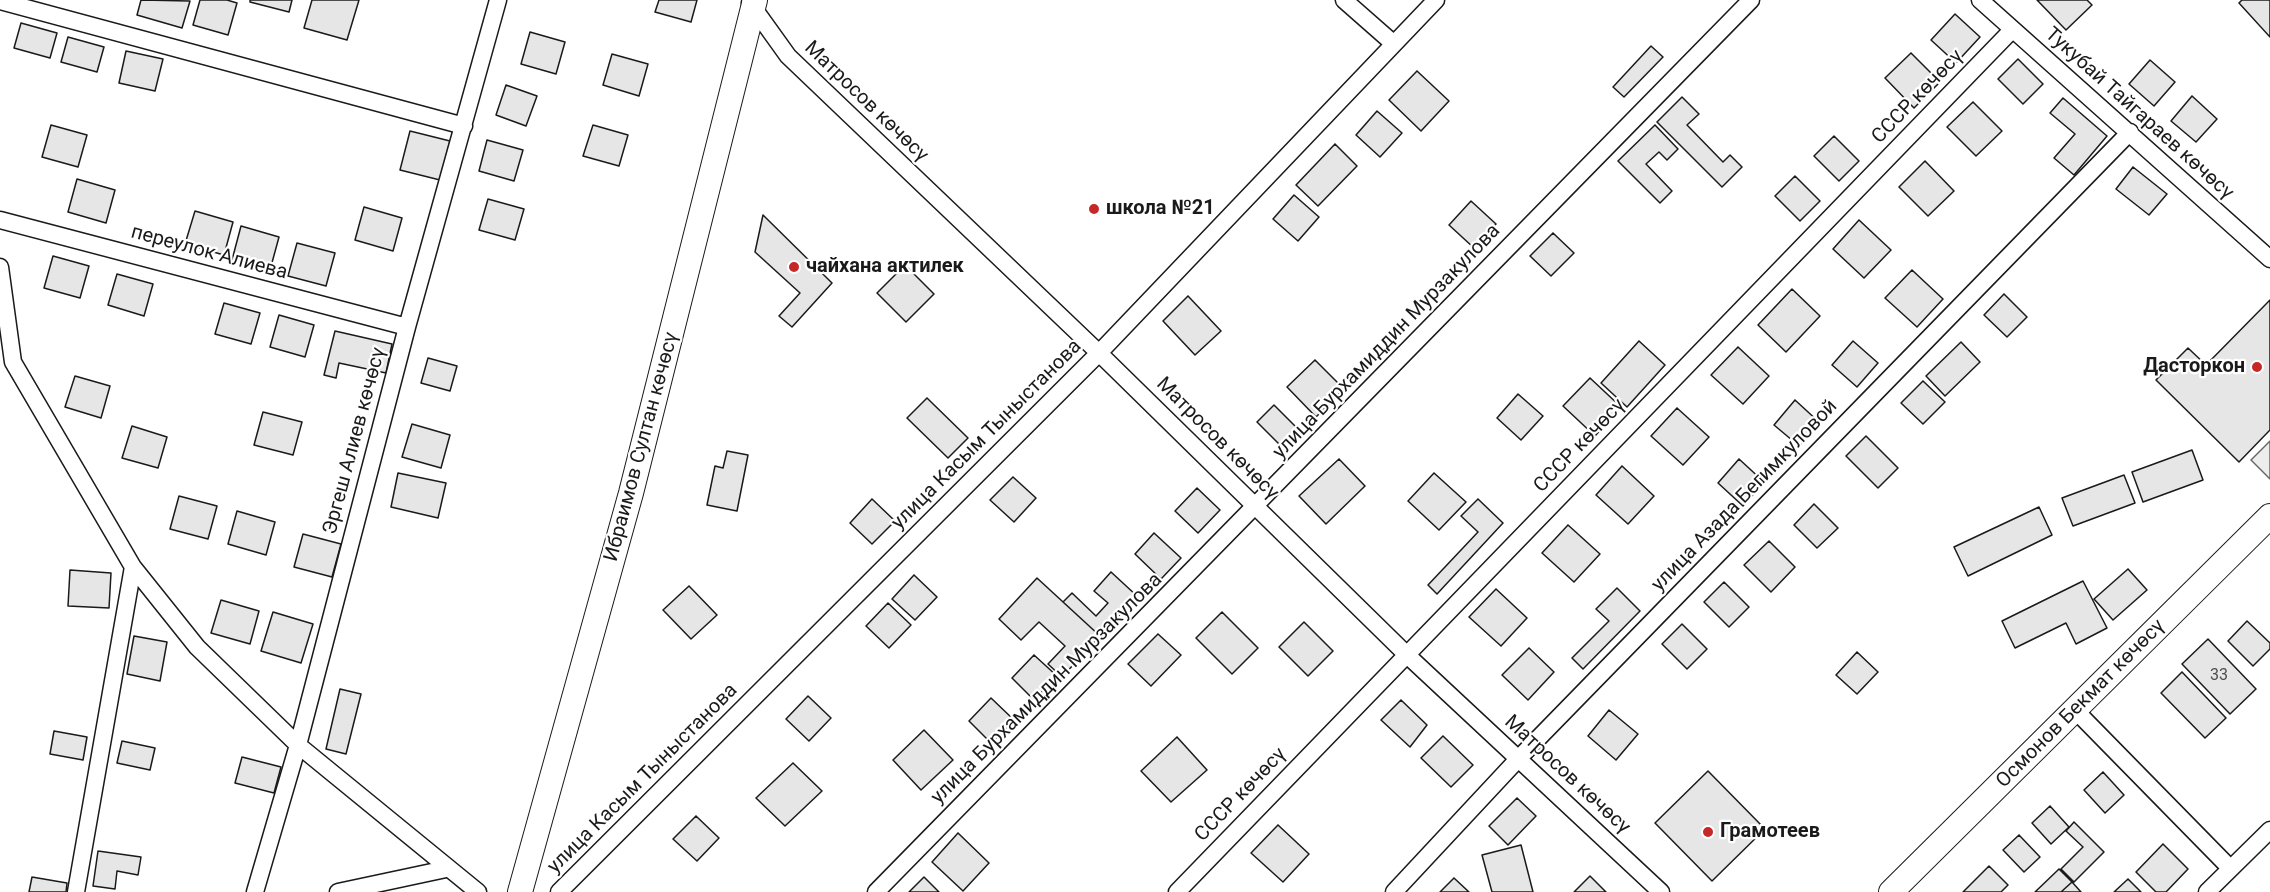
<!DOCTYPE html>
<html>
<head>
<meta charset="utf-8">
<style>
  body { margin:0 }
  canvas { display:block; background:#fff }
</style>
</head>
<body>
<canvas width="2270" height="892"></canvas>
<script>
const g = document.querySelector('canvas').getContext('2d');
g.lineJoin = 'round';
function fill(path, color) {
  g.fillStyle = color;
  g.fill(path, 'evenodd');
}
function shape(rows) {
  const path = new Path2D();
  for (const r of rows) {
    path.moveTo(r[0], r[1]);
    for (let i = 2; i < r.length; i += 2) path.lineTo(r[i], r[i + 1]);
  }
  return path;
}
function strokePath(path, color, width, dash) {
  g.strokeStyle = color;
  g.lineWidth = width;
  g.lineCap = dash ? 'butt' : 'round';
  g.setLineDash(dash || []);
  g.stroke(path);
}
function write(font, color, halo, rows, align = 'center') {
  g.font = font + ' Roboto,sans-serif';
  g.lineWidth = 4.5;
  g.setLineDash([]);
  g.textBaseline = 'middle';
  g.strokeStyle = halo;
  g.fillStyle = color;
  for (const [text, x, y, turn = 0] of rows) {
    g.save();
    g.translate(x, y);
    g.rotate((+turn || 0) * Math.PI / 180);
    g.textAlign = isNaN(turn) ? turn : align;
    if (halo) g.strokeText(text, 0, 0);
    g.fillText(text, 0, 0);
    g.restore();
  }
}
const built = shape([
  [2270,441,2270,479,2251,460,2270,441]
]);
fill(built, '#ededed');
strokePath(built, '#6a6a6a', 1.5);
const building = shape([
  [141,0,190,1,182,28,137,15,141,0],
  [200,0,227,0,237,3,228,35,193,25,200,0],
  [250,0,292,0,289,12,250,2,250,0],
  [312,0,359,0,347,40,304,28,312,0],
  [659,0,697,0,691,22,655,12,659,0],
  [2037,0,2087,0,2092,5,2066,30,2037,0],
  [2242,0,2270,0,2270,37,2239,3,2242,0],
  [1955,14,1980,37,1956,63,1931,40,1955,14],
  [21,23,57,33,50,58,14,48,21,23],
  [530,32,565,42,556,74,521,64,530,32],
  [68,37,104,47,97,72,61,62,68,37],
  [1651,46,1663,57,1624,97,1613,87,1651,46],
  [126,51,163,59,155,91,119,83,126,51],
  [1911,53,1940,82,1914,108,1885,78,1911,53],
  [612,54,648,64,639,96,603,85,612,54],
  [2018,59,2043,84,2023,104,1998,79,2018,59],
  [2150,60,2175,82,2154,106,2129,84,2150,60],
  [1417,71,1449,101,1421,131,1389,100,1417,71],
  [506,85,537,96,526,126,496,115,506,85],
  [2192,96,2217,119,2196,142,2171,121,2192,96],
  [1682,97,1699,114,1687,125,1723,162,1730,155,1742,167,1722,187,1657,122,1682,97],
  [2063,98,2107,136,2074,175,2054,158,2075,134,2050,113,2063,98],
  [1973,102,2002,131,1976,156,1947,127,1973,102],
  [1377,111,1402,133,1380,157,1356,135,1377,111],
  [51,125,87,135,78,167,42,157,51,125],
  [593,125,628,135,619,166,583,156,593,125],
  [1655,125,1678,149,1667,160,1659,152,1646,164,1672,191,1660,203,1618,161,1655,125],
  [410,131,450,141,440,180,400,170,410,131],
  [1834,136,1859,161,1839,181,1814,156,1834,136],
  [487,140,523,150,514,181,479,171,487,140],
  [1335,144,1357,166,1318,206,1296,185,1335,144],
  [1925,161,1954,191,1928,216,1899,187,1925,161],
  [2133,167,2167,194,2149,215,2116,189,2133,167],
  [1795,176,1820,201,1800,221,1775,196,1795,176],
  [77,179,115,190,106,223,68,212,77,179],
  [1294,195,1319,217,1298,241,1273,219,1294,195],
  [488,199,524,209,515,240,479,230,488,199],
  [1471,201,1496,224,1474,248,1449,225,1471,201],
  [364,207,402,218,393,251,355,240,364,207],
  [195,211,233,222,224,255,185,244,195,211],
  [763,215,832,283,792,327,779,316,800,293,755,252,763,215],
  [1859,220,1891,250,1864,278,1833,249,1859,220],
  [241,226,279,237,270,270,232,260,241,226],
  [1553,233,1574,253,1551,276,1530,256,1553,233],
  [297,243,335,253,326,286,288,276,297,243],
  [53,256,89,266,80,298,44,288,53,256],
  [905,265,934,294,906,322,877,293,905,265],
  [1912,270,1943,299,1917,327,1885,298,1912,270],
  [117,274,153,284,144,316,108,305,117,274],
  [1792,289,1820,316,1786,352,1758,325,1792,289],
  [2004,294,2027,317,2007,337,1984,315,2004,294],
  [1188,296,1221,331,1195,355,1163,321,1188,296],
  [2270,300,2270,430,2239,462,2156,380,2188,348,2206,365,2270,300],
  [224,303,260,313,251,344,215,334,224,303],
  [279,315,314,325,305,357,270,347,279,315],
  [335,331,392,344,386,373,339,363,336,378,324,375,335,331],
  [1639,341,1665,365,1627,407,1601,383,1639,341],
  [1853,341,1878,363,1857,387,1832,365,1853,341],
  [1961,342,1980,362,1945,396,1926,376,1961,342],
  [1738,347,1769,376,1743,404,1711,375,1738,347],
  [428,358,457,366,450,391,421,383,428,358],
  [1315,360,1344,389,1316,417,1287,387,1315,360],
  [75,376,110,386,101,418,65,407,75,376],
  [1590,378,1621,407,1595,436,1563,406,1590,378],
  [1923,381,1945,402,1923,424,1901,403,1923,381],
  [1518,394,1543,416,1521,440,1497,418,1518,394],
  [927,398,968,438,948,458,907,418,927,398],
  [1795,400,1820,423,1799,446,1774,425,1795,400],
  [1274,405,1301,432,1284,449,1257,422,1274,405],
  [1677,408,1709,437,1683,465,1651,436,1677,408],
  [263,412,302,422,293,455,254,445,263,412],
  [412,424,450,435,441,468,402,457,412,424],
  [132,426,167,437,158,468,122,458,132,426],
  [1866,436,1898,468,1878,488,1846,456,1866,436],
  [2192,450,2203,480,2143,502,2132,472,2192,450],
  [727,451,748,455,737,511,707,505,715,466,723,468,727,451],
  [1339,459,1365,486,1326,524,1299,496,1339,459],
  [1739,459,1764,482,1743,506,1718,483,1739,459],
  [1622,466,1654,496,1628,524,1596,495,1622,466],
  [398,473,446,483,438,518,391,507,398,473],
  [1434,473,1466,502,1439,530,1408,501,1434,473],
  [2124,475,2135,503,2073,526,2062,498,2124,475],
  [1013,477,1036,498,1014,522,990,500,1013,477],
  [1197,488,1220,510,1198,533,1175,511,1197,488],
  [179,496,217,506,208,539,170,529,179,496],
  [872,499,895,521,872,544,850,523,872,499],
  [1478,499,1503,523,1437,594,1428,585,1478,532,1461,516,1478,499],
  [1814,504,1838,528,1817,548,1794,525,1814,504],
  [2039,507,2052,535,1968,576,1954,547,2039,507],
  [237,511,275,522,266,555,228,544,237,511],
  [1568,525,1600,554,1574,582,1542,553,1568,525],
  [1154,533,1181,558,1161,579,1135,554,1154,533],
  [303,534,341,544,332,577,294,567,303,534],
  [1769,541,1795,567,1771,592,1744,565,1769,541],
  [2128,569,2147,590,2113,620,2094,599,2128,569],
  [70,570,111,573,109,608,68,606,70,570],
  [1111,572,1137,596,1100,636,1063,602,1072,593,1096,616,1108,603,1094,591,1111,572],
  [914,575,937,597,915,620,892,599,914,575],
  [1037,578,1100,636,1062,677,1048,664,1065,646,1039,622,1021,640,999,619,1037,578],
  [2083,581,2107,628,2076,644,2066,623,2015,648,2002,621,2083,581],
  [1724,582,1749,607,1729,627,1704,602,1724,582],
  [689,586,717,615,691,639,663,610,689,586],
  [1617,588,1640,611,1583,669,1572,658,1609,621,1596,609,1617,588],
  [1496,589,1527,618,1501,646,1469,617,1496,589],
  [221,600,259,611,250,644,211,633,221,600],
  [888,603,911,625,889,648,866,626,888,603],
  [273,612,313,624,301,663,261,651,273,612],
  [1222,612,1258,648,1232,674,1196,638,1222,612],
  [2247,621,2270,643,2270,649,2253,666,2228,641,2247,621],
  [1304,622,1333,651,1308,676,1279,647,1304,622],
  [1682,624,1707,649,1687,669,1662,644,1682,624],
  [1158,634,1181,655,1151,686,1128,664,1158,634],
  [134,636,167,642,160,681,127,674,134,636],
  [2208,639,2256,689,2230,714,2182,664,2208,639],
  [1529,648,1554,672,1528,700,1502,675,1529,648],
  [1857,652,1878,672,1857,694,1836,675,1857,652],
  [1034,655,1057,676,1034,700,1012,678,1034,655],
  [2182,672,2226,718,2205,738,2161,693,2182,672],
  [340,689,361,694,346,754,326,749,340,689],
  [808,696,831,718,809,741,786,719,808,696],
  [991,698,1014,720,991,743,969,721,991,698],
  [1401,700,1427,725,1410,747,1381,720,1401,700],
  [1609,710,1638,734,1616,760,1588,736,1609,710],
  [924,730,953,760,921,790,893,760,924,730],
  [54,731,87,737,83,760,50,754,54,731],
  [1443,736,1473,765,1451,787,1421,758,1443,736],
  [1177,737,1207,770,1171,802,1141,771,1177,737],
  [122,741,155,748,150,770,117,763,122,741],
  [242,757,281,767,274,793,235,783,242,757],
  [793,763,822,791,785,826,756,798,793,763],
  [1708,771,1765,829,1712,881,1655,823,1708,771],
  [2103,772,2124,795,2105,813,2084,790,2103,772],
  [1517,798,1536,816,1508,845,1489,826,1517,798],
  [2050,806,2069,827,2051,844,2032,823,2050,806],
  [696,816,719,838,697,861,673,839,696,816],
  [2074,822,2104,852,2074,882,2061,869,2083,847,2066,831,2074,822],
  [1278,825,1309,854,1283,882,1251,853,1278,825],
  [958,833,989,863,963,891,932,862,958,833],
  [2019,835,2040,857,2024,872,2003,850,2019,835],
  [2163,844,2188,869,2166,892,2156,892,2136,872,2163,844],
  [1521,845,1533,892,1492,892,1482,855,1521,845],
  [98,851,141,857,138,875,117,871,115,889,93,886,98,851],
  [1989,866,2008,885,2001,892,1963,892,1989,866],
  [2059,869,2072,882,2061,892,2035,892,2059,869],
  [1590,876,1606,892,1574,892,1590,876],
  [32,877,67,883,66,892,29,892,32,877],
  [924,877,939,892,909,892,924,877],
  [1454,878,1469,892,1440,892,1454,878],
  [2128,879,2141,892,2114,892,2128,879],
  [2072,882,2081,892,2061,892,2072,882]
]);
fill(building, '#e6e6e6');
strokePath(building, '#1a1a1a', 1.5);
const minor = shape([
  [1344,0,1394,44],
  [1980,0,2270,259],
  [0,1,464,126],
  [750,3,788,56,1099,353,1407,655,1661,892],
  [0,220,407,327],
  [0,267,13,362,133,567,197,647,298,745,478,892],
  [2075,710,2230,868],
  [76,892,133,567],
  [255,892,298,745,407,327,498,0],
  [338,892,446,869],
  [559,892,1099,353,1436,0],
  [876,892,1751,0],
  [1177,892,2012,30],
  [1394,892,1519,758,2130,132],
  [2207,892,2270,830]
]);
const secondary = shape([
  [520,892,631,493,755,0],
  [1891,892,2270,516]
]);
strokePath(minor, '#1a1a1a', 19);
strokePath(secondary, '#1a1a1a', 26);
strokePath(minor, '#fff', 16);
strokePath(secondary, '#fff', 24);
for (const [x, y, r, color] of [
  [1094,209,6,"#c62828"],
  [794,267,6,"#c62828"],
  [2257,367,6,"#c62828"],
  [1708,832,6,"#c62828"]
]) {
  const dot = new Path2D();
  dot.arc(x, y, r, 0, 2 * Math.PI);
  g.fillStyle = color;
  g.fill(dot);
  strokePath(dot, '#fff', 2);
}
write('16px', '#4d4d4d', null, [
  ["33",2219,676]
]);
write('20px', '#1a1a1a', '#fff', [
  ["СССР көчөсү",1918,97,-46],
  ["Матросов көчөсү",866,102,44],
  ["Тукубай Тайгараев көчөсү",2139,114,42],
  ["переулок Алиева",209,253,15],
  ["улица Бурхамиддин Мурзакулова",1387,342,-46],
  ["улица Касым Тыныстанова",987,435,-45],
  ["Матросов көчөсү",1217,439,45],
  ["Эргеш Алиев көчөсү",355,441,-75],
  ["СССР көчөсү",1580,446,-46],
  ["Ибраимов Султан көчөсү",642,447,-75],
  ["улица Азада Бегимкуловой",1745,496,-46],
  ["улица Бурхамиддин Мурзакулова",1047,689,-45],
  ["Осмонов Бекмат көчөсү",2081,704,-45],
  ["Матросов көчөсү",1567,775,43],
  ["улица Касым Тыныстанова",643,779,-45],
  ["СССР көчөсү",1241,795,-46]
]);
write('bold 20px', '#1a1a1a', '#fff', [
  ["школа №21",1106,209],
  ["чайхана актилек",806,267],
  ["Дасторкон",2245,367,"right"],
  ["Грамотеев",1720,832]
], 'left');
</script>
</body>
</html>
